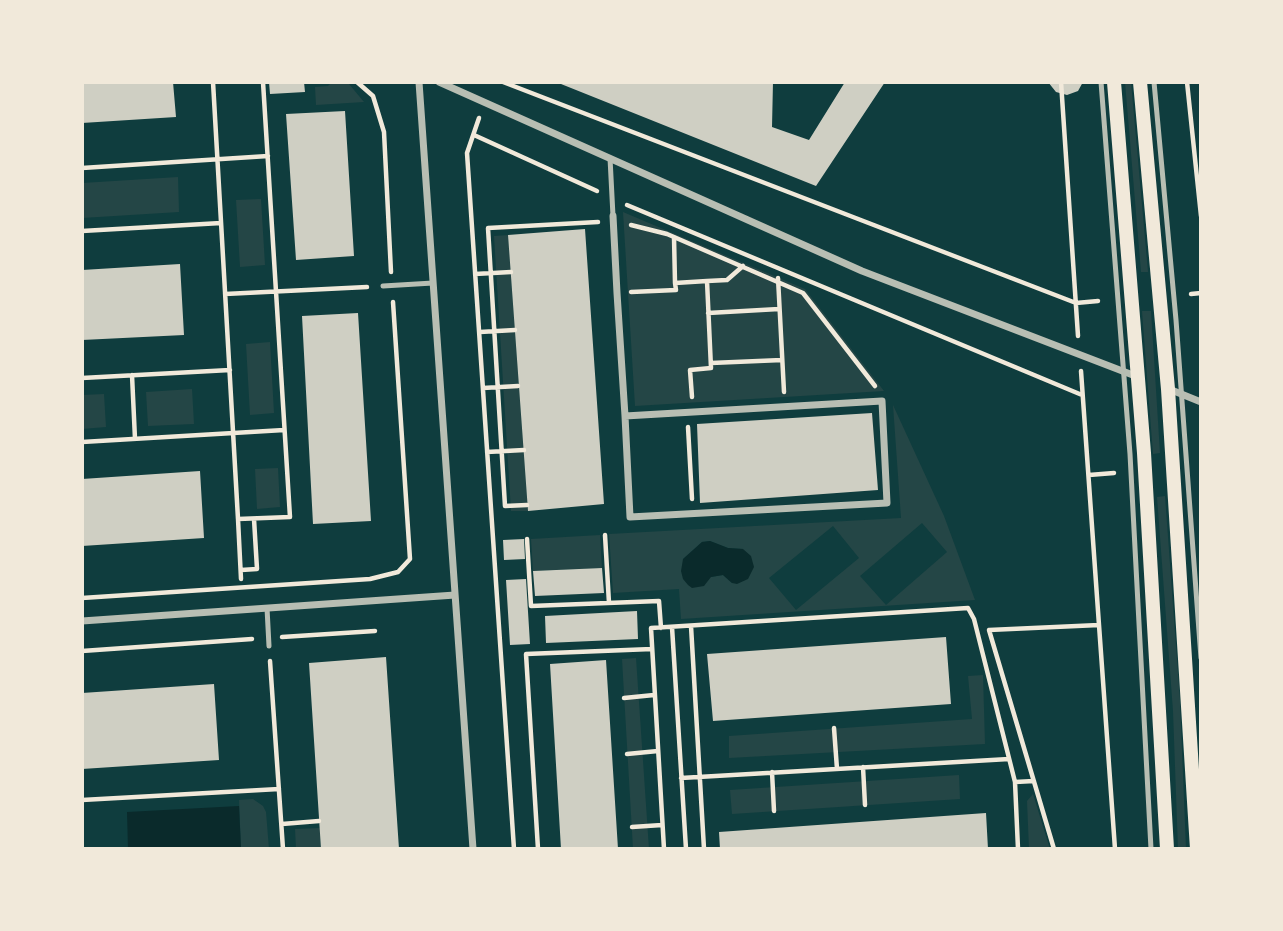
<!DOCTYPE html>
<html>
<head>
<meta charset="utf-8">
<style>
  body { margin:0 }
  #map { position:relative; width:1283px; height:931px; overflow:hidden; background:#0f3d3e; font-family:Figtree,sans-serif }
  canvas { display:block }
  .frame { position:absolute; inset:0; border:84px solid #f1e9da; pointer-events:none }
</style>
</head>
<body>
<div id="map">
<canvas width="1283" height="931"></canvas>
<div class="frame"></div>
</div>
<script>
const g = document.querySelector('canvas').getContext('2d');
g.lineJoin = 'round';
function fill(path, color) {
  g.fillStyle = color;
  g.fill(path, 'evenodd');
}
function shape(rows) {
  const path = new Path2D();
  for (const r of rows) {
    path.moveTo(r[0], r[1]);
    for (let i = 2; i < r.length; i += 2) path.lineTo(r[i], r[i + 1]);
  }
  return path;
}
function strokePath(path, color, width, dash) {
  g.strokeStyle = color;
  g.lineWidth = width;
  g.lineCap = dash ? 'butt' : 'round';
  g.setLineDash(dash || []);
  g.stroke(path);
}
fill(shape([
  [332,82,349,84,364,102,316,105,315,87,328,86],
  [1125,82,1131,82,1148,272,1141,272],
  [178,177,179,212,82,218,82,183],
  [261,199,265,265,240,267,236,200],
  [623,212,805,289,884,391,635,406],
  [508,235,528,511,511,511,494,236],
  [1142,311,1151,311,1160,453,1153,454],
  [270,342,274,413,250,415,246,344],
  [192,389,194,424,148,426,146,392],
  [104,394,106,427,82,429,82,395],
  [893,405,944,516,975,600,681,619,679,589,613,593,609,534,901,518],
  [922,523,947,552,886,605,860,576],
  [833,526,859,558,796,610,769,578],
  [710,541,728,548,743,549,732,583,723,575,711,577,683,559,702,542],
  [278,468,280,507,257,509,255,469],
  [1165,496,1180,700,1186,849,1178,849,1173,711,1157,497],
  [600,535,602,568,533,571,531,539],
  [636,658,649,849,633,849,622,659],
  [983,675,985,744,729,758,729,736,972,719,968,676],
  [959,775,960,799,732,814,730,790],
  [1033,794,1050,849,1029,849,1027,801],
  [253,799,263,806,266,812,269,849,241,849,239,800],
  [320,828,321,849,296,849,295,829]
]), '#244646');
fill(shape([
  [710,541,728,548,743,549,751,556,754,567,748,579,737,584,732,583,723,575,711,577,704,586,692,588,688,585,683,579,681,571,683,559,702,542],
  [239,806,241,849,128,849,127,812]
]), '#0a2a2b');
fill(shape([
  [82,82,173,82,176,117,82,123],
  [269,82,304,82,305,92,270,94],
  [556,82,773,82,772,127,809,140,845,82,885,82,816,186],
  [1048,82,1083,82,1078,91,1067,95,1056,92],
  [345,111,354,256,296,260,286,114],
  [585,229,604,504,528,511,508,235],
  [180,264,184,335,82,340,82,270],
  [358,313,371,521,313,524,302,316],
  [872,413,878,490,700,503,697,424],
  [200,471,204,538,82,546,82,479],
  [524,539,525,559,504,560,503,540],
  [602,568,604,593,535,596,533,571],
  [526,579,530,644,510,645,506,580],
  [637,611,638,639,546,643,545,616],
  [946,637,951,704,713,721,707,654],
  [386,657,399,849,321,849,309,663],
  [606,660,618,849,561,849,550,664],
  [214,684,219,760,82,769,82,693],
  [986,813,988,849,720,849,719,832]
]), '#cfcfc3');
strokePath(shape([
  [213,82,238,519,290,517,263,82],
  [357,82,373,96,384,132,391,272],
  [503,82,1076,303,1098,301],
  [1061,82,1078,336],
  [1187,82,1201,216],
  [479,118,467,153,514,849],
  [474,135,597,191],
  [82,168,268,156],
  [627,205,1082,395],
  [631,225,667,234,803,293,875,386],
  [82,231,221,223],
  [674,237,675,283],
  [475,274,511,272],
  [778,278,784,392],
  [707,281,727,280,743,266],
  [631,292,676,290,675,283,707,281,711,368,690,370,692,397],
  [225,294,367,287],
  [1191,294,1201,293],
  [708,313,779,309],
  [480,332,515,330],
  [711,363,782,360],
  [1081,371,1099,625],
  [132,375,135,439],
  [82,378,230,370],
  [483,388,518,386],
  [688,427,692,499],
  [82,442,284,430],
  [487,452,524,450],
  [1089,475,1114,473],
  [527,505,505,506,488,228,598,222],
  [238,519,241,579],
  [605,535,609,603],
  [527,539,531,606,659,601,661,628],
  [241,570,257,569,254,519],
  [82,598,370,579,398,572,410,559,393,302],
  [691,626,704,849],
  [672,627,686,849],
  [282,637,375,631],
  [82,651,252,639],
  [270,661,283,849],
  [624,698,654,695],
  [834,728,837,769],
  [627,754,658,751],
  [863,767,865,805],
  [772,772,774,811],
  [681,778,1009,759],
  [1015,782,1034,781],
  [82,800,279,789],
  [282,824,319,821],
  [632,827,662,825],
  [538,849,526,654,652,649],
  [664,849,651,628,968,608,974,619,1015,782,1018,849],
  [1054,849,989,630,1099,625,1115,849]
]), '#f1e9da', 4.5);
strokePath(shape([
  [1101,82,1130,454,1151,849],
  [1154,82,1176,320,1201,658],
  [610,158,613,216],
  [383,286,433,283],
  [267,608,269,646]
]), '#b8beb3', 5);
strokePath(shape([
  [419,82,473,849],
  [439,82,862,271,1138,377],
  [613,216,617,293,625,416,630,517,887,503,882,401,625,416],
  [1169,389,1201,402],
  [82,621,455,595]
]), '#b8beb3', 7);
strokePath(shape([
  [1114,82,1144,453,1167,849],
  [1140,82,1168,389,1197,849]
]), '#f1e9da', 14);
</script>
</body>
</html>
